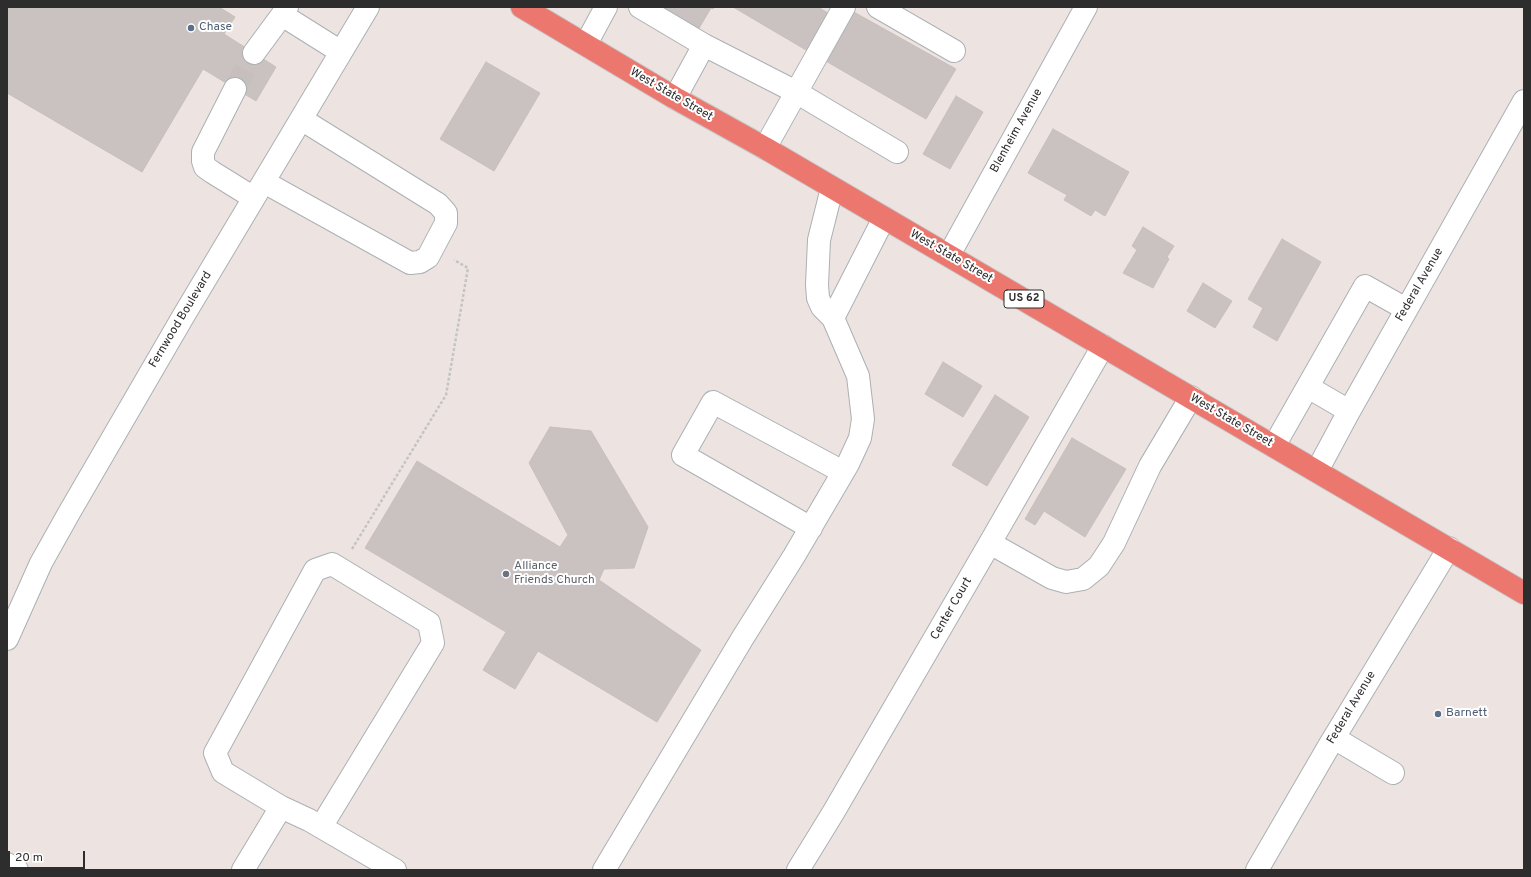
<!DOCTYPE html>
<html>
<head>
<meta charset="utf-8">
<style>
  body { margin:0 }
  #map { position:relative; width:1531px; height:877px; overflow:hidden; background:#ede4e2; font-family:Overpass,sans-serif }
  canvas { display:block }
  .frame { position:absolute; inset:0; border:8px solid #2d2d2d; pointer-events:none }
  .scale { position:absolute; left:8px; top:851px; width:77px; height:18px; box-sizing:border-box; border:2px solid #2d2d2d; border-top:0; padding-left:5px; font-size:12px; line-height:14px; white-space:nowrap; color:#2d2d2d; -webkit-text-stroke:3px #fff; paint-order:stroke }
</style>
</head>
<body>
<div id="map">
<canvas width="1531" height="877"></canvas>
<div class="frame"></div>
<div class="scale">20 m</div>
</div>
<script>
const g = document.querySelector('canvas').getContext('2d');
g.lineJoin = 'round';
function fill(path, color) {
  g.fillStyle = color;
  g.fill(path, 'evenodd');
}
function shape(rows) {
  const path = new Path2D();
  for (const r of rows) {
    path.moveTo(r[0], r[1]);
    for (let i = 2; i < r.length; i += 2) path.lineTo(r[i], r[i + 1]);
  }
  return path;
}
function strokePath(path, color, width, dash) {
  g.strokeStyle = color;
  g.lineWidth = width;
  g.lineCap = dash ? 'butt' : 'round';
  g.setLineDash(dash || []);
  g.stroke(path);
}
function write(font, color, halo, rows, align = 'center') {
  g.font = font + ' Overpass,sans-serif';
  g.lineWidth = 4;
  g.setLineDash([]);
  g.textBaseline = 'middle';
  g.strokeStyle = halo;
  g.fillStyle = color;
  for (const [text, x, y, turn = 0] of rows) {
    g.save();
    g.translate(x, y);
    g.rotate((+turn || 0) * Math.PI / 180);
    g.textAlign = isNaN(turn) ? turn : align;
    if (halo) g.strokeText(text, 0, 0);
    g.fillText(text, 0, 0);
    g.restore();
  }
}
const building = shape([
  [7,7,219,7,235,17,224,34,276,67,256,101,203,69,142,172,7,93,7,7],
  [659,7,714,7,713,9,711,8,698,30,659,7],
  [733,7,818,7,828,13,806,50,733,7],
  [852,11,956,69,926,119,824,60,852,11],
  [486,62,540,93,494,171,440,139,486,62],
  [956,96,983,112,950,169,923,154,956,96],
  [1053,129,1129,172,1105,216,1095,210,1091,216,1064,200,1067,195,1028,173,1053,129],
  [1143,227,1174,246,1167,257,1169,259,1153,288,1123,273,1137,250,1132,246,1143,227],
  [1282,239,1321,262,1277,341,1253,327,1263,308,1248,299,1282,239],
  [1203,283,1232,301,1215,328,1187,311,1203,283],
  [943,362,982,386,963,417,925,394,943,362],
  [995,395,1029,417,987,486,952,465,995,395],
  [550,427,591,431,648,527,634,568,604,569,599,580,701,650,657,722,538,651,515,689,483,670,506,632,365,548,417,461,560,547,568,535,529,463,550,427],
  [1072,438,1126,469,1085,537,1044,511,1035,525,1025,519,1072,438]
]);
fill(building, '#c9c2c0');
strokePath(building, '#c8bfbb', 1);
strokePath(shape([
  [235,89,254,53]
]), '#c7bfbe', 22, [22, 11]);
const minor = shape([
  [287,7,282,15,341,52],
  [640,7,704,45],
  [878,7,954,51],
  [586,44,606,7],
  [254,53,282,15],
  [235,89,203,152,203,161,205,167,212,172,254,198],
  [675,98,704,45,796,92,897,152],
  [765,148,844,7],
  [264,182,410,263,420,262,428,257,446,223,446,213,438,204,301,119],
  [949,255,1086,7],
  [833,318,884,218],
  [1308,387,1349,411],
  [1274,446,1365,286,1406,309],
  [1317,471,1347,415,1524,101],
  [811,528,683,455,713,402,843,472],
  [990,543,1052,578,1066,582,1083,579,1099,566,1114,543,1150,466,1191,397],
  [7,639,41,563,69,513,184,315,368,7],
  [1334,738,1393,773],
  [281,807,223,772,215,753,315,570,332,564,429,623,433,643,321,827],
  [7,864,17,870],
  [243,870,281,807,309,820,395,870],
  [604,870,742,639,794,556,848,464,860,438,863,419,858,376,833,318,822,307,818,298,817,285,819,240,832,188],
  [798,870,833,813,990,543,1103,346],
  [1257,870,1329,746,1449,548]
]);
const highway = shape([
  [522,7,675,98,765,148,1524,593]
]);
strokePath(minor, '#abb0b4', 24);
strokePath(highway, '#c4c4c4', 24);
strokePath(shape([
  [352,549,446,395,468,268,454,260]
]), '#c4c4c4', 2.5, [3, 2]);
strokePath(minor, '#fff', 22);
strokePath(highway, '#ec776e', 22);
for (const [x, y, r, color] of [
  [191,28,4,"#5c6f8a"],
  [506,574,4,"#6b7280"],
  [1438,714,4,"#5c6f8a"]
]) {
  const dot = new Path2D();
  dot.arc(x, y, r, 0, 2 * Math.PI);
  g.fillStyle = color;
  g.fill(dot);
  strokePath(dot, '#fff', 1.5);
}
for (const [x, y, w] of [
  [1024,299,40]
]) {
  const box = new Path2D();
  box.roundRect(x - w / 2, y - 9, w, 18, 3);
  g.fillStyle = '#fff';
  g.fill(box);
  strokePath(box, '#2d2d2d', 1);
}
write('bold 11px', '#2d2d2d', null, [
  ["US 62",1024,299]
]);
write('12px', '#4e5e75', '#fff', [
  ["Chase",199,28],
  ["Barnett",1446,714]
], 'left');
write('12px', '#2d2d2d', '#fff', [
  ["West State Street",671,95,30],
  ["Blenheim Avenue",1017,131,-61],
  ["West State Street",951,257,30],
  ["Federal Avenue",1420,285,-60],
  ["Fernwood Boulevard",181,320,-59],
  ["West State Street",1231,421,30],
  ["Center Court",952,609,-60],
  ["Federal Avenue",1352,708,-59]
]);
write('12px', '#5b616d', '#fff', [
  ["Alliance",514,567],
  ["Friends Church",514,581]
], 'left');
</script>
</body>
</html>
